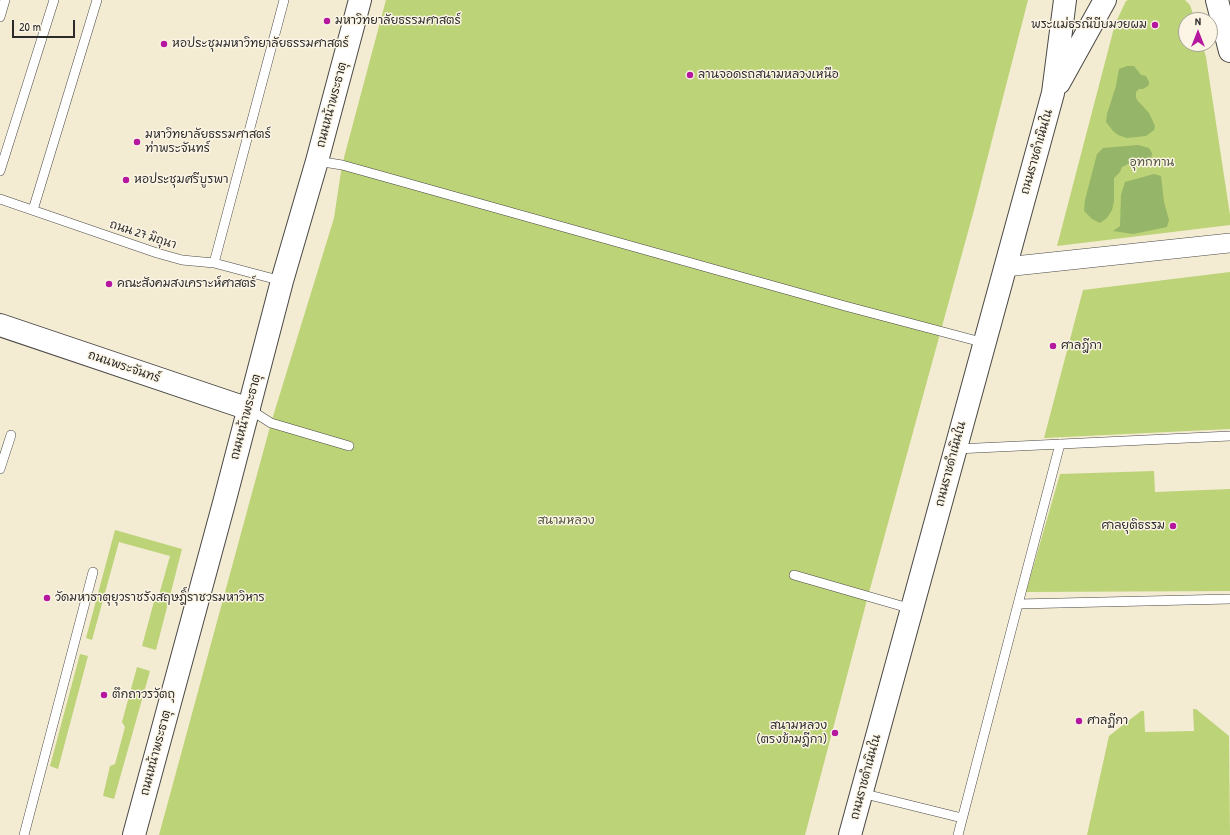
<!DOCTYPE html>
<html>
<head>
<meta charset="utf-8">
<style>
  body { margin:0 }
  #map { position:relative; width:1230px; height:835px; overflow:hidden; background:#f4ebd3; font-family:"Patrick Hand",sans-serif }
  canvas { display:block }
  .north { position:absolute; left:1178px; top:12px; width:40px; height:40px; box-sizing:border-box; background:#fcf5e5; border:1px solid #a8a49b; border-radius:50%; rotate:0deg; font-size:11px; font-weight:700; line-height:16px; text-align:center; color:#2b2b2b }
  .north::after { content:''; display:block; margin:auto; width:14px; height:18px; background:#b5179e; clip-path:polygon(50% 0,100% 100%,50% 72%,0 100%) }
  .scale { position:absolute; left:12px; top:20px; width:63px; height:18px; box-sizing:border-box; border:2px solid #2b2b2b; border-top:0; padding-left:5px; font-size:12px; line-height:14px; white-space:nowrap; color:#2b2b2b; -webkit-text-stroke:3px #fcf5e5; paint-order:stroke }
</style>
</head>
<body>
<div id="map">
<canvas width="1230" height="835"></canvas>
<div class="north">N</div>
<div class="scale">20 m</div>
</div>
<script>
const g = document.querySelector('canvas').getContext('2d');
g.lineJoin = 'round';
function fill(path, color) {
  g.fillStyle = color;
  g.fill(path, 'evenodd');
}
function shape(rows) {
  const path = new Path2D();
  for (const r of rows) {
    path.moveTo(r[0], r[1]);
    for (let i = 2; i < r.length; i += 2) path.lineTo(r[i], r[i + 1]);
  }
  return path;
}
function strokePath(path, color, width, dash) {
  g.strokeStyle = color;
  g.lineWidth = width;
  g.lineCap = dash ? 'butt' : 'round';
  g.setLineDash(dash || []);
  g.stroke(path);
}
function write(font, color, halo, rows, align = 'center') {
  g.font = font + ' "Patrick Hand","Playpen Sans Thai",sans-serif';
  g.lineWidth = 3;
  g.setLineDash([]);
  g.textBaseline = 'middle';
  g.strokeStyle = halo;
  g.fillStyle = color;
  for (const [text, x, y, turn = 0] of rows) {
    g.save();
    g.translate(x, y);
    g.rotate((+turn || 0) * Math.PI / 180);
    g.textAlign = isNaN(turn) ? turn : align;
    if (halo) g.strokeText(text, 0, 0);
    g.fillText(text, 0, 0);
    g.restore();
  }
}
fill(shape([
  [386,0,1028,0,974,210,868,596,805,835,159,835,271,423,334,218,342,165],
  [1128,0,1185,0,1190,5,1195,20,1186,20,1186,44,1202,44,1206,57,1230,215,1230,225,1057,246,1115,24,1126,1],
  [1230,272,1230,429,1044,438,1083,290],
  [1154,471,1155,492,1230,489,1230,591,1026,592,1060,474],
  [115,530,182,549,156,650,142,646,156,594,159,595,170,556,119,542,92,640,86,638],
  [80,654,88,656,58,769,50,766],
  [137,667,150,671,114,799,103,796,110,766,115,764,125,727,122,722],
  [1193,709,1196,709,1229,736,1230,835,1087,835,1109,736,1141,711,1144,711,1145,732,1194,731]
]), '#bcd377');
fill(shape([
  [1127,66,1134,66,1141,75,1146,76,1149,82,1149,85,1143,89,1139,89,1136,92,1136,97,1137,100,1149,113,1155,126,1154,130,1146,136,1127,138,1118,135,1113,131,1106,122,1107,114,1116,86,1119,69],
  [1138,145,1149,148,1152,153,1151,159,1146,161,1128,164,1122,167,1120,172,1114,178,1114,201,1112,210,1107,218,1100,223,1092,219,1084,211,1085,200,1097,154,1103,148],
  [1154,174,1161,176,1164,202,1169,220,1167,227,1133,234,1113,231,1120,226,1121,195,1125,182]
]), '#95b568');
const service = shape([
  [0,17,5,0],
  [317,161,342,165,378,175,845,306,985,343],
  [0,171,54,0],
  [0,199,157,253,182,260,214,263,282,281],
  [33,210,97,0],
  [214,263,284,0],
  [249,409,271,423,349,446],
  [956,449,1230,436],
  [0,469,11,435],
  [794,575,912,609],
  [1018,604,1060,444],
  [861,793,962,818],
  [24,835,93,572],
  [958,835,1018,604,1230,599]
]);
const minor = shape([
  [1005,267,1230,243]
]);
const tertiary = shape([
  [1217,0,1230,51],
  [0,325,249,409],
  [134,835,224,503,282,281,317,161,360,0]
]);
const secondary = shape([
  [1059,83,1105,0],
  [850,835,1053,93,1065,0]
]);
strokePath(service, '#494844', 10);
strokePath(minor, '#494844', 20);
strokePath(tertiary, '#494844', 24);
strokePath(secondary, '#494844', 24);
strokePath(service, '#fff', 9);
strokePath(minor, '#fff', 19);
strokePath(tertiary, '#fff', 22);
strokePath(secondary, '#fff', 22);
for (const [x, y, r, color] of [
  [327,21,4,"#b5179e"],
  [1155,25,4,"#b5179e"],
  [164,44,4,"#b5179e"],
  [690,75,4,"#b5179e"],
  [137,142,4,"#b5179e"],
  [126,180,4,"#b5179e"],
  [109,284,4,"#b5179e"],
  [1053,346,4,"#b5179e"],
  [1173,526,4,"#b5179e"],
  [47,598,4,"#b5179e"],
  [104,695,4,"#b5179e"],
  [1079,721,4,"#b5179e"],
  [835,733,4,"#b5179e"]
]) {
  const dot = new Path2D();
  dot.arc(x, y, r, 0, 2 * Math.PI);
  g.fillStyle = color;
  g.fill(dot);
  strokePath(dot, '#fcf5e5', 1.5);
}
write('12px', '#2b2b2b', '#fcf5e5', [
  ["มหาวิทยาลัยธรรมศาสตร์",335,21],
  ["พระแม่ธรณีบีบมวยผม",1147,25,"right"],
  ["หอประชุมมหาวิทยาลัยธรรมศาสตร์",172,44],
  ["ลานจอดรถสนามหลวงเหนือ",698,75],
  ["มหาวิทยาลัยธรรมศาสตร์",145,135],
  ["ท่าพระจันทร์",145,149],
  ["หอประชุมศรีบูรพา",134,180],
  ["คณะสังคมสงเคราะห์ศาสตร์",117,284],
  ["ศาลฎีกา",1061,346],
  ["ศาลยุติธรรม",1165,526,"right"],
  ["วัดมหาธาตุยุวราชรังสฤษฎิ์ราชวรมหาวิหาร",55,598],
  ["ตึกถาวรวัตถุ",112,695],
  ["ศาลฏีกา",1087,721],
  ["สนามหลวง",827,726,"right"],
  ["(ตรงข้ามฎีกา)",827,740,"right"]
], 'left');
write('12px', '#2b2b2b', '#fcf5e5', [
  ["ถนนหน้าพระธาตุ",332,105,-75],
  ["ถนนราชดำเนินใน",1037,152,-74],
  ["ถนน 27 มิถุนา",143,235,18],
  ["ถนนพระจันทร์",124,367,19],
  ["ถนนหน้าพระธาตุ",246,417,-75],
  ["ถนนราชดำเนินใน",951,464,-75],
  ["ถนนหน้าพระธาตุ",156,753,-75],
  ["ถนนราชดำเนินใน",866,777,-75]
]);
write('12px', '#4f553e', '#fcf5e5', [
  ["อุทกทาน",1152,163],
  ["สนามหลวง",566,521]
]);
</script>
</body>
</html>
